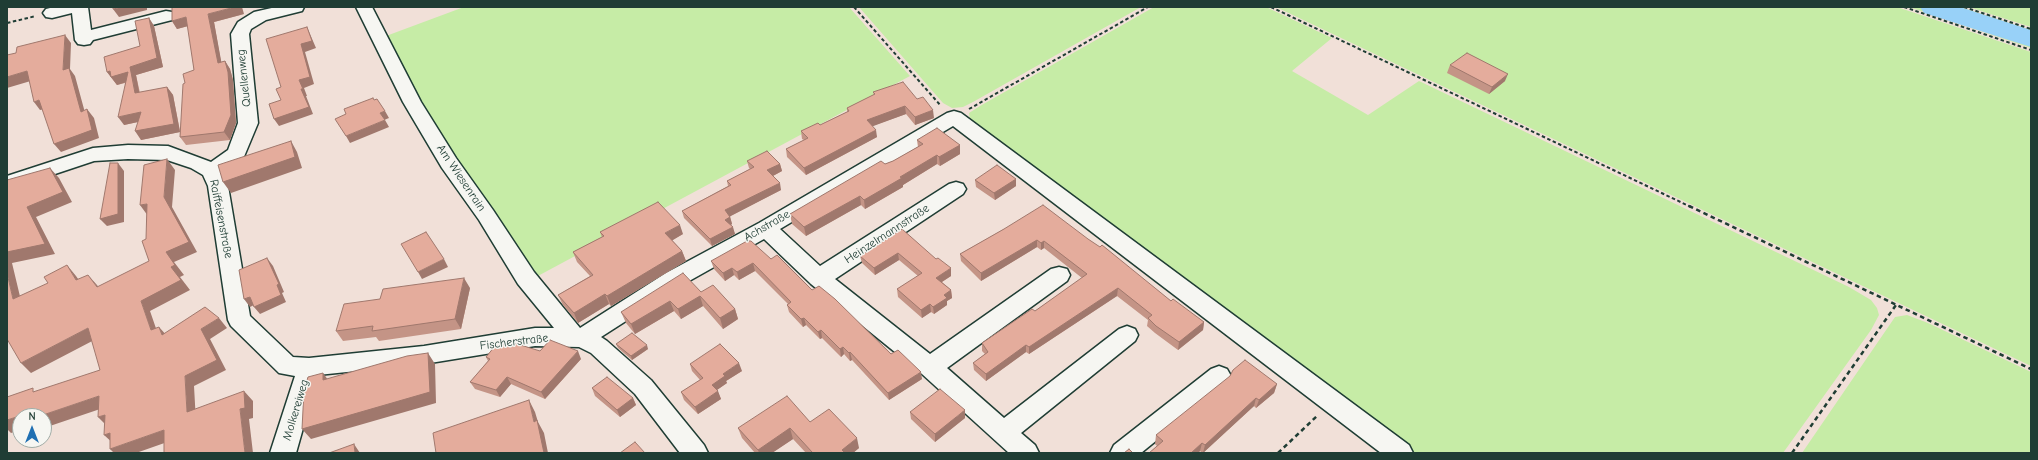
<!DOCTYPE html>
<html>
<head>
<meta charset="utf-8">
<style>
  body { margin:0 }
  #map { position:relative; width:2038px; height:460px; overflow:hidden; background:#f1e0d8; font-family:"Comic Neue",sans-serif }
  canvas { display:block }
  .frame { position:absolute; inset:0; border:8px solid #1f3d34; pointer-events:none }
  .north { position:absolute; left:12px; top:408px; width:40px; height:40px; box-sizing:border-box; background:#f6f6f2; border:1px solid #a0aca6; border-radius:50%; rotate:0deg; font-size:11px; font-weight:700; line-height:16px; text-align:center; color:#1f3d34 }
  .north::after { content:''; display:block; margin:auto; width:14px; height:18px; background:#1f6fb2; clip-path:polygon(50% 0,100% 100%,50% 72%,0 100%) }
</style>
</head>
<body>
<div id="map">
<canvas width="2038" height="460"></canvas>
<div class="frame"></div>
<div class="north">N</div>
</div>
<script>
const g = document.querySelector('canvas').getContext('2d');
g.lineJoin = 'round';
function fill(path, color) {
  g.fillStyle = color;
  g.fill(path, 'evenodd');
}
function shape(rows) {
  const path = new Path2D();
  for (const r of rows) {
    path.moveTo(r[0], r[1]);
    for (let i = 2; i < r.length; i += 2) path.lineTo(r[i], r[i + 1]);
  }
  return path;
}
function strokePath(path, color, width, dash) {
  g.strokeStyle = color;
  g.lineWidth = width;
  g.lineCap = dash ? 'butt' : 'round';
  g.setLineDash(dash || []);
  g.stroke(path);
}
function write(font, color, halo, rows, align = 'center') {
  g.font = font + ' "Comic Neue",sans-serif';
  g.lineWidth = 3;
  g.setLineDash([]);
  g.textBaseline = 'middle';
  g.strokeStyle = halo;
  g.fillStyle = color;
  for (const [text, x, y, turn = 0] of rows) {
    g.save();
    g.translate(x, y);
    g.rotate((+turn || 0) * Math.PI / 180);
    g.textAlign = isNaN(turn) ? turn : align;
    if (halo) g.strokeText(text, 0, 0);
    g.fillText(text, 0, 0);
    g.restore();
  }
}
fill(shape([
  [464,7,849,7,910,76,536,277,454,157,411,87,386,36],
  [859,7,1141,7,973,102,963,107,952,108,943,103],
  [1154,7,1266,7,1332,38,1292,71,1368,115,1419,81,1849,287,1871,300,1877,308,1879,315,1871,330,1783,453,1412,453,970,120,969,113,980,106],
  [1276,7,1897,7,2031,52,2031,366],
  [1909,7,1960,7,2031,30,2031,48],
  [1969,7,2031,7,2031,27,1987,13],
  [1907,315,1928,323,2031,372,2031,453,1802,453,1895,317]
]), '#c6eca6');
fill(shape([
  [1920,7,1960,7,2031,30,2031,47,1924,13,1920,7]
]), '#98d1f8');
const minor = shape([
  [54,7,88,7,91,30,166,11,172,12,175,16,172,20,93,40,90,44,84,45,78,44,75,40,72,13,52,18,46,17,43,13,46,9,54,7],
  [276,7,304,7,302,11,266,20,251,29,249,34,258,123,243,159,222,173,228,186,250,316,293,357,309,358,424,346,535,328,554,328,518,284,479,220,442,168,403,102,356,7,372,7,421,102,456,158,493,210,534,272,580,328,666,273,759,223,947,113,954,111,961,113,1409,445,1413,453,1381,453,953,126,780,229,820,266,949,184,956,182,963,184,966,189,963,194,835,279,930,354,1051,269,1059,267,1067,269,1070,275,1067,281,947,368,1004,418,1119,329,1127,326,1135,329,1138,335,1135,341,1021,433,1035,445,1039,453,1009,453,922,374,811,284,764,239,682,285,601,337,607,341,651,380,704,445,708,453,680,453,635,394,591,353,579,347,535,346,424,364,318,375,296,453,270,453,295,376,279,373,231,326,228,320,208,186,203,175,191,168,167,160,128,159,94,161,7,190,7,176,93,148,128,145,168,146,211,162,228,150,238,123,231,34,238,22,254,12,276,7],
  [1219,366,1227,369,1231,376,1227,383,1141,453,1110,453,1114,445,1211,369,1219,366]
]);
strokePath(minor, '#1f3d34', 3);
strokePath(shape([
  [854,7,941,106],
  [1271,7,1691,207],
  [1904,7,2031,50],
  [1964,7,2031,29],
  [7,23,36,16],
  [969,109,1148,7]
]), '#1f3d34', 2, [3.5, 2.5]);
strokePath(shape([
  [1689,206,2031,369],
  [1278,453,1317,416],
  [1792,453,1896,305]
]), '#1f3d34', 2.5, [4.5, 3.5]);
fill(minor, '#f6f6f2');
fill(shape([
  [244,14,214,22,221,62,225,61,230,69,233,80,236,123,230,140,186,145,180,137,180,132,141,140,138,122,124,125,125,83,117,85,107,72,140,46,149,18,154,26,163,67,136,75,140,93,167,87,173,95,180,131,185,83,194,70,188,26,177,29,172,21],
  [1450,65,1505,81,1489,94,1447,73],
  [873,92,917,99,934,118,915,125,906,114,872,126,877,137,806,175,787,157,786,149,804,140,802,139,801,131,820,125,847,112,847,108,874,95],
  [917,140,960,145,960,154,940,166,937,164,903,185,903,187,865,209,861,205,806,236,792,224,790,214,885,164,893,161,918,147],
  [747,161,780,164,782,171,773,176,781,190,730,216,732,224,731,225,735,234,712,246,684,218,682,211,728,186,727,181,750,169,749,168],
  [1016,179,1016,186,995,200,976,187,975,180],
  [902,229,951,276,942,282,951,290,952,298,947,301,947,305,934,314,931,312,922,318,898,297,897,289,918,276,899,260,875,275,862,263,860,256],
  [1004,229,1088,239,1171,301,1204,322,1203,330,1178,350,1155,333,1147,326,1148,320,1117,296,1029,354,1026,352,986,381,974,370,973,363,985,354,982,351,982,343,1035,311,1082,278,1044,248,1041,250,1037,247,981,281,961,261,960,254],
  [600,232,683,234,672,240,682,251,686,261,611,306,609,304,578,323,563,305,558,295,590,276,577,262,573,252,602,237],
  [771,259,812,290,891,354,922,379,889,400,852,360,850,361,844,354,841,357,822,338,820,339,806,325,803,327,789,312,787,305,788,304,755,271,739,280,734,275,725,281,714,269,711,261],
  [470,288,461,329,379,341,376,337,343,341,336,331],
  [701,292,735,309,738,319,723,329,703,306,681,319,674,311,635,334,626,323,621,312],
  [616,344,648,349,632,360,618,348],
  [540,351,581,359,545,399,511,384,500,397,475,389,470,382,488,361,486,357],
  [690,364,742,371,726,381,727,383,717,390,721,399,698,414,684,400,681,392,700,380,692,371],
  [1277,384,1274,393,1256,408,1254,406,1203,453,1202,453,1200,451,1198,453,1149,453,1157,446,1155,444,1156,435],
  [592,388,633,398,636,405,620,417,595,396],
  [910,412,965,418,935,442,911,419],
  [810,422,859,448,853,453,806,453,793,439,772,453,755,453,742,438,738,428]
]), '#c49486');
fill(shape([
  [123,7,147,7,147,10,119,17,113,9],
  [235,7,242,7,244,14,214,22,223,71,218,63,208,14],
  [186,17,192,25,177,29,172,21],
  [149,18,154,26,163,67,136,75,141,102,135,93,133,80,117,85,107,72,130,67,157,58],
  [307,27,316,48,305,52,314,84,304,88,307,96,306,96,313,114,279,126,274,119,301,89,299,80,301,44],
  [65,35,71,43,70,69,75,76,87,120,81,112,63,70],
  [225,61,230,69,233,80,236,123,230,140,224,132],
  [27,71,34,80,7,88,7,77],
  [1508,74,1505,81,1489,94,1492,87],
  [167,87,173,95,180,132,141,140,135,131],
  [39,100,45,109,40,110,34,102],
  [905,106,906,114,868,128,867,120],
  [87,109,94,118,99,138,61,152,54,144],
  [933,110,934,118,915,125,915,117],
  [385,111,389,118,384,120,380,113],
  [141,112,147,120,124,125,118,117],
  [385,120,389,127,350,143,346,136],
  [876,130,877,137,806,175,804,168],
  [291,141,297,152,302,168,231,193,223,182],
  [960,145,960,154,940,166,939,157],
  [937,155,937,164,903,185,903,187,865,209,864,200,900,177],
  [167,159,175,170,172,207,197,252,174,262,184,275,180,277,190,290,150,311,160,340,151,330,141,301,171,267,166,252,164,197],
  [118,163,124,171,124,222,107,226,100,219],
  [780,164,782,171,769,178,767,170],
  [50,168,59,178,72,202,36,217,55,254,12,263,23,309,13,299,7,273,7,252,27,207],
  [1016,179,1016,186,995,200,994,193],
  [780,183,781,190,727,218,725,210],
  [860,196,861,205,806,236,804,227],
  [147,204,148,216,140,205],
  [730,217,732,224,727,227,725,220],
  [680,225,683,234,668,243,665,233],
  [733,227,735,234,712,246,710,239],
  [1037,240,1037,247,981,281,981,273],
  [1044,241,1044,248,1041,250,1041,243],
  [682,251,686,261,611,306,607,296],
  [898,253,899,260,875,275,874,268],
  [267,258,273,266,284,292,282,293,286,302,260,314,254,307,277,285],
  [444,259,448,267,422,279,418,272],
  [753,263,755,271,739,280,737,272],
  [67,265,76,276,86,290,76,280],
  [732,268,734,275,725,281,723,273],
  [951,268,951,276,937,285,936,278],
  [88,275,97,285,106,298,97,287],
  [464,278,470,288,461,329,455,319],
  [1118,288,1117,296,1029,354,1029,347],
  [951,290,952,298,947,301,947,305,934,314,933,307,944,295],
  [605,294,609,304,578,323,574,313],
  [700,296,703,306,681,319,678,309],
  [250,297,256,304,250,307,244,299],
  [670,301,674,311,635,334,631,324],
  [930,304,931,312,922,318,921,310],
  [735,309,738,319,723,329,720,318],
  [219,318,227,328,210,339,226,370,194,386,196,422,187,412,185,376,201,329],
  [804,318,806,325,803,327,801,319],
  [1204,322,1203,330,1178,350,1179,342],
  [159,327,168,337,162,335],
  [88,328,98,338,31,373,21,363],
  [821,330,822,338,820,339,818,332],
  [647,345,648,349,632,360,631,356],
  [1026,345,1026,352,986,381,986,374],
  [843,347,844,354,841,357,840,349],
  [578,351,581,359,545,399,541,392],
  [850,352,852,360,850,361,849,353],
  [428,353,435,364,436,403,311,439,302,429],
  [739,363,742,371,726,381,727,383,714,392,712,385,723,374],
  [921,372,922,379,889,400,888,393],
  [323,373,331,384,323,380],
  [507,377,511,384,500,397,496,390],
  [1277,384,1274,393,1256,408,1259,400],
  [244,391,253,401,253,418,249,419,253,453,245,453,240,409],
  [718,391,721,399,698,414,695,407],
  [99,396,109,406,44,428,44,416,40,416],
  [633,398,636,405,620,417,617,410],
  [1256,398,1254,406,1203,453,1205,445],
  [529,400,535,412,538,422,544,433,548,453,544,453,534,422],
  [965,410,965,418,935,442,935,434],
  [23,415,25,416,20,416,20,430,11,433,7,429,7,420],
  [105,415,108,427,98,417],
  [790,428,793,439,772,453,759,453,758,450],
  [164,430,173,440,136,453,114,453,110,449],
  [110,433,115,445,104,435],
  [857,438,859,448,853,453,842,453,842,450],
  [1202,443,1200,451,1198,453,1191,453],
  [354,444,360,453,355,453]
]), '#a0786d');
const building = shape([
  [113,7,123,7,113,9,113,7],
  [172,7,235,7,208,14,218,63,225,61,228,72,231,115,224,132,180,137,183,84,185,83,183,74,194,70,186,17,172,21,172,7],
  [149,18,157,58,130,67,135,93,167,87,174,124,135,131,141,112,118,117,128,72,111,77,110,71,107,72,104,57,140,46,135,21,149,18],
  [307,27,312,41,301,44,310,77,299,80,303,89,301,89,309,107,274,119,269,104,281,100,276,89,281,87,266,39,307,27],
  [65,35,63,70,69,68,81,112,87,109,92,130,54,144,39,100,34,102,27,71,7,77,7,55,16,53,17,47,65,35],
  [1467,53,1508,74,1492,87,1450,65,1467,53],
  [903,82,917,99,923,97,933,110,915,117,905,106,867,120,876,130,804,168,786,149,808,138,801,131,818,123,820,125,849,111,847,108,875,94,873,92,903,82],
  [373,98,374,100,377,99,385,111,380,113,385,120,346,136,335,119,346,114,344,109,373,98],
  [937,128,960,145,939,157,937,155,900,177,902,178,864,200,860,196,804,227,790,214,881,161,885,164,893,161,923,144,917,140,937,128],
  [291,141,295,157,223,182,218,165,291,141],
  [767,151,780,164,767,170,780,183,725,210,730,217,725,220,733,227,710,239,682,211,731,185,727,181,754,167,747,161,767,151],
  [167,159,164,197,189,242,166,252,175,265,171,267,181,280,141,301,151,330,159,327,162,335,205,307,219,318,201,329,217,360,185,376,187,412,244,391,245,408,240,409,245,453,164,453,164,430,110,449,110,433,104,435,105,415,98,417,99,396,40,416,23,416,23,415,7,420,7,397,33,388,33,392,100,370,88,328,21,363,7,339,7,273,13,299,48,283,44,277,67,265,76,280,88,275,97,287,149,261,142,241,146,239,147,204,140,205,144,165,167,159],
  [110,163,118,163,118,214,100,219,110,163],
  [997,165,1016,179,994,193,975,180,997,165],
  [50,168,63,192,27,207,45,244,7,252,7,180,50,168],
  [658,202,680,225,665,233,682,251,607,296,605,294,574,313,558,295,593,275,573,252,604,236,600,232,658,202],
  [1043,205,1088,239,1100,247,1102,245,1171,301,1173,299,1204,322,1179,342,1156,326,1148,318,1152,315,1118,288,1029,347,1026,345,986,374,973,363,988,352,982,343,1032,309,1035,311,1087,274,1044,241,1041,243,1037,240,981,273,960,254,1004,229,1043,205],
  [902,229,936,259,938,258,951,268,936,278,951,290,944,295,947,298,933,307,930,304,921,310,897,289,922,273,898,253,874,268,860,256,902,229],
  [426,232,444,259,418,272,401,244,426,232],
  [747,241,751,241,771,259,777,255,812,290,819,286,835,299,891,354,898,350,921,372,888,393,850,352,849,353,843,347,840,349,821,330,818,332,804,318,801,319,787,305,791,302,753,263,737,272,732,268,723,273,711,261,747,241],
  [267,258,279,284,277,285,281,295,254,307,250,297,244,299,239,270,267,258],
  [683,273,701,292,713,285,735,309,720,318,700,296,678,309,670,301,631,324,621,312,683,273],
  [464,278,455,319,372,331,373,326,336,331,344,304,380,299,383,289,464,278],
  [632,333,647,345,631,356,616,344,632,333],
  [550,340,578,351,541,392,507,377,496,390,470,382,490,359,486,357,495,346,514,343,540,351,550,340],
  [720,344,739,363,723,374,725,376,712,385,718,391,695,407,681,392,703,378,690,364,720,344],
  [428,353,430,392,302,429,304,390,308,377,323,373,323,380,407,356,428,353],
  [1245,360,1277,384,1259,400,1256,398,1205,445,1202,443,1191,453,1149,453,1163,441,1156,435,1230,376,1233,370,1245,360],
  [607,377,633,398,617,410,592,388,607,377],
  [940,389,965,410,935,434,910,412,940,389],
  [787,396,810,422,829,409,857,438,842,450,845,453,812,453,812,452,790,428,758,450,738,428,787,396],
  [529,400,534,422,537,420,544,453,436,453,433,433,529,400],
  [635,442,645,453,620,453,635,442],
  [354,444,355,453,329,453,354,444],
  [1129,449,1133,453,1124,453,1129,449]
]);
fill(building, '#e4ac9c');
strokePath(building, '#a0786d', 1);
write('12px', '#1f3d34', '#f6f6f2', [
  ["Quellenweg",244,78,-96],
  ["Am Wiesenrain",461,178,56],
  ["Raiffeisenstraße",221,219,79],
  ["Achstraße",767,226,-30],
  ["Heinzelmannstraße",887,234,-33],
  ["Fischerstraße",514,342,-7],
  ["Molkereiweg",296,410,-73]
]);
</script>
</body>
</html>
